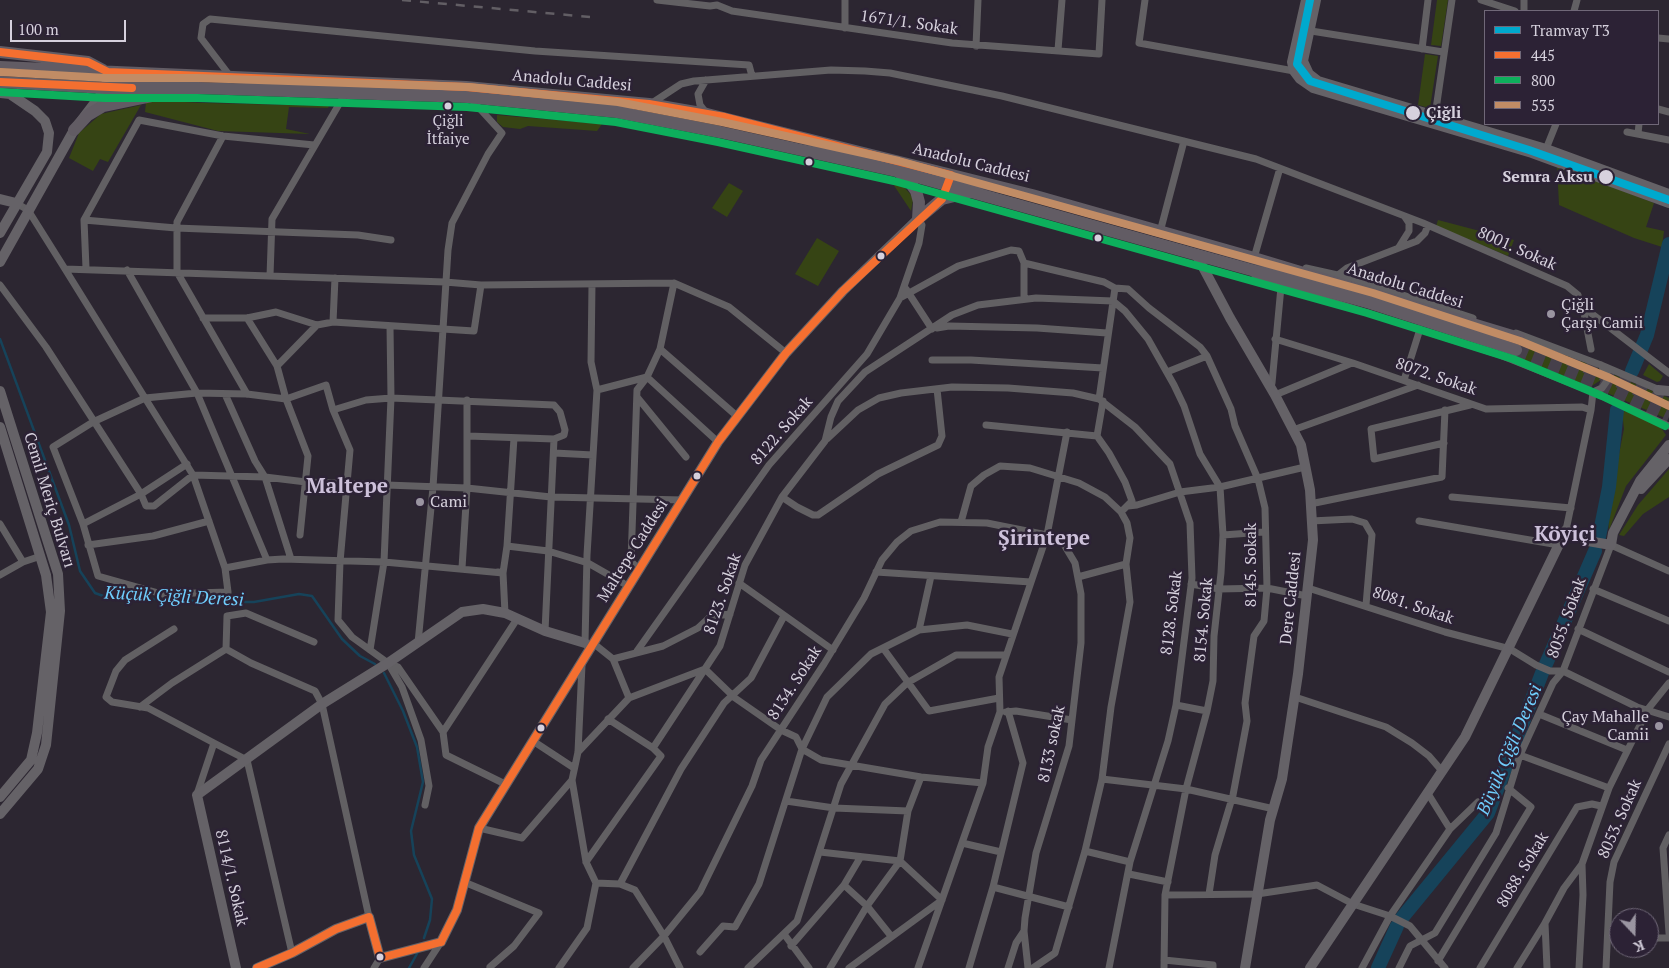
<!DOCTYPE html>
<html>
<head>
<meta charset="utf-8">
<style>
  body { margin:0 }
  #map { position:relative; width:1669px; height:968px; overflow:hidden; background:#2c2631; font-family:"PT Serif",serif }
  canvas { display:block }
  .legend { position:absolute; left:1484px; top:10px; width:175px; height:115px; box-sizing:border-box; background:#2c2235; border:1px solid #706878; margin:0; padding:6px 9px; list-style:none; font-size:15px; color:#d6d1dd }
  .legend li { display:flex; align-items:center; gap:10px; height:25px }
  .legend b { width:25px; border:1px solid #706878 }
  .north { position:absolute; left:1609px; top:908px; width:50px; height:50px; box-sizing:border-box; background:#2c2235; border:1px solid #706878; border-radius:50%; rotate:159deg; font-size:14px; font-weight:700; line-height:20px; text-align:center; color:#d6d1dd }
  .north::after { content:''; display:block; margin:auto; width:18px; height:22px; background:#9a95a1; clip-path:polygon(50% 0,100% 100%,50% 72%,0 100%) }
  .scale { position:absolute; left:10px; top:20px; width:116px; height:22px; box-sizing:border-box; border:2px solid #d6d1dd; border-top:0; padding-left:6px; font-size:15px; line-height:18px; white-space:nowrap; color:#d6d1dd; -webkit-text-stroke:4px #2c2235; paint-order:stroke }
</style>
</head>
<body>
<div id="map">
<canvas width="1669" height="968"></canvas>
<ul class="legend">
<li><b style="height:6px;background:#00a9ce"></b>Tramvay T3</li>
<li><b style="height:6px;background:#f46f30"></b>445</li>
<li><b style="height:6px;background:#0daf5c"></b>800</li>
<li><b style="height:6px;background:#c18c65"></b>535</li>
</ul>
<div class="north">K</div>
<div class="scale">100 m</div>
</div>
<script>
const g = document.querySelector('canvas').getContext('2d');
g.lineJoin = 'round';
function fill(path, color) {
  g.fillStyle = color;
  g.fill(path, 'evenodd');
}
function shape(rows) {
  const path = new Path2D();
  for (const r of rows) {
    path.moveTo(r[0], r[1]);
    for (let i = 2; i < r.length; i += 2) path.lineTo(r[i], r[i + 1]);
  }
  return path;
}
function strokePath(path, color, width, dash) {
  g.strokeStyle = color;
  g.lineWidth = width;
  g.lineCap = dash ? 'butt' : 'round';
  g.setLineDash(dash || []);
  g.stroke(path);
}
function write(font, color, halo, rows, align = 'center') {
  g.font = font + ' "PT Serif",serif';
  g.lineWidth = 5;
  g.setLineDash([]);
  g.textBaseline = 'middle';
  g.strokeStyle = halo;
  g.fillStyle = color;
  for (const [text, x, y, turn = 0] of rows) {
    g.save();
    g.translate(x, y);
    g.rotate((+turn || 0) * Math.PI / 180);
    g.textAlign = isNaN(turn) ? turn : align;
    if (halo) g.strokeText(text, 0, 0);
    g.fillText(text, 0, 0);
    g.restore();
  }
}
fill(shape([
  [1437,0,1448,0,1441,46,1431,45],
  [1425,54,1438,56,1430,108,1418,105],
  [164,101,206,103,329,106,328,108,289,107,286,129,310,134,218,131,145,112,146,102],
  [141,105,108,162,100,159,93,171,69,158,79,133,101,114],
  [497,115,544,119,602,124,597,131,528,126,520,129,503,127,497,122],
  [1557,165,1654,203,1646,227,1664,231,1662,247,1634,238,1559,205],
  [729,183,743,191,727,217,712,208],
  [893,184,904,187,911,195,913,200,911,211],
  [1438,220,1514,240,1508,256,1436,226],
  [817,238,839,251,818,286,795,274],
  [1526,341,1597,367,1601,372,1601,380,1590,387,1520,358],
  [1649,364,1663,376,1660,381,1657,382,1643,375],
  [1612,374,1669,398,1669,413,1665,418,1605,392,1612,384],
  [1622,410,1659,425,1666,435,1626,486,1609,530,1607,514,1624,429],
  [1669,469,1669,497,1643,514,1624,536,1619,535,1638,505]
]), '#364414');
strokePath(shape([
  [0,339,69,525,80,571,95,593,106,597,222,602,254,602,299,594,312,596,342,639,360,656,375,664],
  [384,673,403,711,417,747,423,782,411,831,414,855,432,899,430,920,424,938],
  [409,968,418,952]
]), '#16435a', 2.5);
strokePath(shape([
  [1632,371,1647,335,1669,244],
  [1599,537,1609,487,1617,410],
  [1546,664,1595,551],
  [1401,919,1488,813,1542,673],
  [1378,968,1397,926]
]), '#16435a', 14);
strokePath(shape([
  [1519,338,1669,404],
  [1516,350,1606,387,1669,417]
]), '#46404b', 12, [12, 6]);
strokePath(shape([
  [657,0,710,6,717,5],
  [845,0,845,28],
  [1145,0,1139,43,1294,71,1305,67],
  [1481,0,1515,11],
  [717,5,732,11,952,43,1099,54,1102,0],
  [1524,11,1524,0],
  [1574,11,1577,0],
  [1305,30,1443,52],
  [1658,38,1669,39],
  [976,46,978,0],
  [1422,49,1428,0],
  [1058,50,1062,0],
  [230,76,201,38,203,24,210,19,535,51,749,65,752,76],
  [706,80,698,94,700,105,707,114],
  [652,103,681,84,694,81,831,70,865,71,890,73,1002,96,1256,159,1423,223,1567,286,1578,295,1583,307,1669,373],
  [1658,109,1669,112],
  [1435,116,1452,0],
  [1627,132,1669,140],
  [1638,134,1639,124],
  [223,136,177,222,177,272,247,394],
  [1546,149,1556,124],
  [16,203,28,210,65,269,445,282,481,285,674,283,729,307,786,353],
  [84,220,176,228,358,235,391,240],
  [1160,232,1184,141],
  [1399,247,1409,231,1409,223,1405,217],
  [1254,258,1280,168],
  [1024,263,1024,299],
  [86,268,84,220,139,120,223,136,314,145],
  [1306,268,1351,278,1473,318],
  [65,269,145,398,193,475,225,568,228,592,162,594,98,576,83,524,53,447,93,422,145,398,197,393,247,394,286,399,326,385,333,410,350,450,340,562,338,620,352,637,388,663,398,667,443,732],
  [127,270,197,393,267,560],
  [1338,275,1347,268,1417,241,1425,233,1428,225],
  [270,276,272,219,345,94],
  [1255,277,1500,355,1593,392,1669,426],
  [592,284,591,362,597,390,647,377,718,442],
  [0,285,46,347,141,494,146,506,154,506,193,475,265,477,306,482,467,488,551,497,683,500],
  [906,289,932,329],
  [900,298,958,266,1011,250,1019,251,1024,263,1104,282,1115,288,1128,289,1149,308,1200,347,1207,356,1231,409,1235,426,1258,479,1265,508,1267,588,1264,621,1254,636,1245,703,1247,721,1233,795,1215,855,1209,894],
  [1583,308,1591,349],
  [203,318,247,318,276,312,317,325,333,322,474,331,481,285],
  [247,318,277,366,286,399,308,456,300,535],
  [333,322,335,278],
  [937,328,949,326,1037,328,1107,333],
  [1516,333,1601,365,1662,391],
  [1275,339,1353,363,1486,409,1582,407,1591,410],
  [660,349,738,417],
  [932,360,971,360,1103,368],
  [277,366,317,325],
  [1167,372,1207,356],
  [1404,380,1420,329],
  [1272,383,1281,287],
  [1593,392,1602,388,1607,381,1607,374,1601,365],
  [225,394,255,461,265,477,291,559],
  [1275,395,1352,363],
  [637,397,686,457],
  [1099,399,1115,288],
  [333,410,366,400,391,398,554,405,560,412,565,430,564,435,554,439],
  [986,425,1097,436,1109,453,1125,482,1132,501,1121,512],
  [1293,430,1418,385],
  [468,436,554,439,545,631],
  [1097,436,1103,401],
  [827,439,858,410,879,398,901,393,952,387,1008,388,1073,393,1099,399,1135,427,1170,464,1190,523,1192,578,1176,705,1168,741,1130,862,1109,968],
  [1444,443,1374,459,1371,429,1470,405],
  [554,453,593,455],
  [782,497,797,507,813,515,818,515,878,474,938,445,942,436,937,389],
  [1452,497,1571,508],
  [1310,504,1442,477,1445,410],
  [1128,506,1137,505,1180,492,1220,487,1305,467],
  [1311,521,1352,519,1365,523,1372,535,1366,605],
  [1419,521,1559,545],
  [961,522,971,486,984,475,1000,466,1030,468,1079,483,1105,497,1121,512,1127,523,1130,538,1126,564,1130,602,1111,707,1102,779,1085,851,1055,953,1033,968],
  [0,524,23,562],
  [83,524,141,494,187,464],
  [1566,530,1591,410,1593,392],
  [1223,535,1264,532],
  [88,545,153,536,209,521],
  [507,546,548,551,588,563,623,583],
  [225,568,267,560,283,559,384,562,503,573,507,546,514,438],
  [462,568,467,488,467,400],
  [639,570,631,561,637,390,647,377,660,349,674,283],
  [498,572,503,573,505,613],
  [876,572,1031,582],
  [0,575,23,562,41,556],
  [1078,577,1126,564],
  [739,583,833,650],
  [1191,584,1219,589,1267,588,1307,596],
  [1308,588,1445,632,1510,649,1536,665,1550,671,1563,671,1637,707,1669,717],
  [1593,589,1669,621],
  [174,629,125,660,116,671,106,697,112,702,148,708,214,743,197,794],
  [1578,629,1669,672],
  [919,630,931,576],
  [418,643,433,487,448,250,452,223,488,154,502,133,469,97],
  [585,643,587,555,597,390],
  [593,643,613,659,629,698,705,669,735,698,781,730,796,737,802,749,821,760,921,777,983,783],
  [883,648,929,711,999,698],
  [226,649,251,663,315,691,322,704,369,917],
  [226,649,227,616,246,613,314,642],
  [370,650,384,562,391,398,390,326],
  [637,651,769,465,867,354,900,298,919,243,922,225,918,219],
  [613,659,663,646,698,628,711,616,730,614],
  [388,663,402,687,421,740,429,786,425,805],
  [582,665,578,752,572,780,586,862,596,883,620,884,635,890,664,936,680,968],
  [1295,697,1386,727,1412,743,1429,756,1442,771],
  [1176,705,1207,711],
  [140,707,172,683,226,649],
  [1006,712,1016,711,1072,720],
  [1539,714,1627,750],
  [608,719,653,748],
  [533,741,574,768],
  [214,743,247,760,292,953],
  [578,752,629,698],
  [1520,755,1609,788],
  [1102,779,1186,789,1274,809],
  [505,784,446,755,443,732,517,619],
  [786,801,834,808,908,811],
  [479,828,522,838,572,780],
  [1450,829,1478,802],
  [1669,835,1663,848,1669,933],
  [962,843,1001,852],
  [1085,851,1130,862],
  [820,852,900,861,942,900,849,968],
  [586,862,661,756,653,748,720,646,745,565,782,497,825,441,831,417,838,401,865,372,952,315,978,305,1036,298,1113,301,1125,311,1148,339,1174,385,1184,406,1200,454,1220,487,1223,535,1221,573,1214,636,1213,681,1207,711,1186,789,1165,895,1164,968],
  [1129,874,1168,882],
  [464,882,539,913,514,946,490,967],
  [620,884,681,769,724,703,751,678,784,616],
  [844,885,867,906,891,936],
  [993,887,1069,907],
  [1165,895,1257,894,1317,885,1353,904,1390,916,1410,926,1445,968],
  [784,934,809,968],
  [1649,938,1669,938],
  [791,946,844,885,860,858],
  [700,952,723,926,735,927,759,884,802,749,827,697,871,654,919,630,967,625,1012,634],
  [1164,960,1213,965,1213,968],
  [1438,961,1531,807,1508,788],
  [374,968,380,958],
  [424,968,441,942],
  [559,968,587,928,596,883],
  [633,968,664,936,700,892,752,786,761,760,824,664,864,598,882,560,897,542,911,531,940,522,987,523,1047,535,1063,543,1075,563,1081,594,1081,643,1069,746,1036,853,1025,918,1024,931,1028,968],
  [748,968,797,921,841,784,885,704,907,683,956,655,1005,655],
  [830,968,867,906,900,861,908,811,921,777],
  [918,968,983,783,988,747,1000,712,999,677,1047,535,1067,432],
  [969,968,993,887,1023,763,1008,711],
  [1008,968,1016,943,1024,931],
  [1362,968,1390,916,1450,829,1427,792],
  [1399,968,1410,946,1435,933,1496,833,1520,755,1553,683,1563,671,1611,545,1669,571],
  [1480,968,1577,807,1592,804,1601,806],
  [1517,968,1545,923],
  [1547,968,1545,923,1564,888,1582,864],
  [1579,968,1583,895,1582,864,1609,788,1648,709,1669,683],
  [1606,968,1610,882,1614,862,1669,744]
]), '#626063', 7);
strokePath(shape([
  [1306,0,1292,62,1294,71,1300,79,1313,88,1532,153,1669,203],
  [1316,0,1303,61,1309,74,1318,81,1546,149,1669,194],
  [0,93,10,94,35,111,45,121,49,133,47,152,0,233],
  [0,199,16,203],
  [1196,254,1230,318,1275,395,1301,445,1310,490,1313,540,1298,674,1282,779,1270,820,1245,968],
  [0,262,74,130,106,88,108,72],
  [1658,390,1669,391],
  [0,391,58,574,60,611,46,745,38,769,0,814],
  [0,427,46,575,51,612,37,733,31,760,0,797],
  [1641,489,1669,459],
  [236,968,197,795,322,704,388,663,462,612,483,609,505,613,545,631,585,643],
  [257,968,292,953,336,929,369,917,380,958,441,942,457,910,479,828,718,442,786,353,843,291,918,219],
  [1310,968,1465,737,1566,530,1588,541,1611,545,1613,533,1640,481,1669,445]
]), '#656267', 10);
strokePath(shape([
  [0,52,88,62,103,70],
  [0,67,466,87,649,104,707,114,1032,195,1254,258,1519,338],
  [0,82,106,88,198,88,468,97,617,112,720,132,896,171,1370,303,1516,350],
  [74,130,88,115,103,106,161,94],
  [900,173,911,184,916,191,919,202,918,219],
  [918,219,942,199,967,193]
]), '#625c64', 12);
strokePath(shape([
  [402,0,590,17]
]), '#625e64', 2.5, [9, 9]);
strokePath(shape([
  [0,52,88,62,108,72,466,87,649,104,725,117,951,175,942,199,843,291,786,353,718,442,479,828,457,910,441,942],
  [0,82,132,88],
  [380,958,441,942],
  [257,968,292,953,336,929,369,917,380,958]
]), '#f46f30', 8);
strokePath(shape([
  [0,92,105,98,198,98,467,107,616,122,718,142,894,181,1367,313,1513,359,1602,396,1665,426]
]), '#0daf5c', 8);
strokePath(shape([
  [1,72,106,78,198,78,469,87,618,102,722,122,899,161,1373,293,1520,341,1610,378,1669,406]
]), '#c18c65', 8);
strokePath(shape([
  [1310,0,1297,64,1310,81,1529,150,1669,200]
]), '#00a9ce', 8);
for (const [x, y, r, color] of [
  [448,106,4.5,"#d6d1dd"],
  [1413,113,8,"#d6d1dd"],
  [809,162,4.5,"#d6d1dd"],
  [1606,177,8,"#d6d1dd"],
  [1098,238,4.5,"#d6d1dd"],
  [881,256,4.5,"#d6d1dd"],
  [1551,314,5,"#9a95a1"],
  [697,476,4.5,"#d6d1dd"],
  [420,502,5,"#9a95a1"],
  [1659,726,5,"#9a95a1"],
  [541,728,4.5,"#d6d1dd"],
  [380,957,4.5,"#d6d1dd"]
]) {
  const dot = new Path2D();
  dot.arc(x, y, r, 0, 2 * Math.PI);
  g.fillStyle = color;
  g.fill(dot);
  strokePath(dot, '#2c2235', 2);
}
write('15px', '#d6d1dd', '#2c2235', [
  ["Çiğli",448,122],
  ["İtfaiye",448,140]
]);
write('16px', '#d6d1dd', '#2c2235', [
  ["1671/1. Sokak",909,23,8],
  ["Anadolu Caddesi",572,81,5],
  ["Anadolu Caddesi",971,163,14],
  ["8001. Sokak",1517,249,24],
  ["Anadolu Caddesi",1405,286,17],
  ["8072. Sokak",1436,377,19],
  ["8122. Sokak",782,431,-49],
  ["Cemil Meriç Bulvarı",49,500,73],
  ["Maltepe Caddesi",633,551,-58],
  ["8145. Sokak",1251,565,-90],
  ["8123. Sokak",723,594,-71],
  ["Dere Caddesi",1291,598,-84],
  ["8081. Sokak",1413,606,19],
  ["8128. Sokak",1172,613,-83],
  ["8055. Sokak",1567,618,-70],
  ["8154. Sokak",1204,620,-85],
  ["8134. Sokak",795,683,-57],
  ["8133 sokak",1052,744,-78],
  ["8053. Sokak",1620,819,-66],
  ["8088. Sokak",1523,870,-59],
  ["8114/1. Sokak",231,878,77]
]);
write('bold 16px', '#d6d1dd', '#2c2235', [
  ["Çiğli",1426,113],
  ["Semra Aksu",1593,177,"right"]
], 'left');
write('16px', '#d6d1dd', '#2c2235', [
  ["Çiğli",1561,305],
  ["Çarşı Camii",1561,323],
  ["Cami",430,502],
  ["Çay Mahalle",1649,717,"right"],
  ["Camii",1649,735,"right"]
], 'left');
write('italic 18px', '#6fcdfc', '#2c2235', [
  ["Küçük Çiğli Deresi",174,597,3],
  ["Büyük Çiğli Deresi",1510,750,-67]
]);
write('bold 21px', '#cdc1da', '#2c2235', [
  ["Maltepe",347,487],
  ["Köyiçi",1565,535],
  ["Şirintepe",1044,539]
]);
</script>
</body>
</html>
